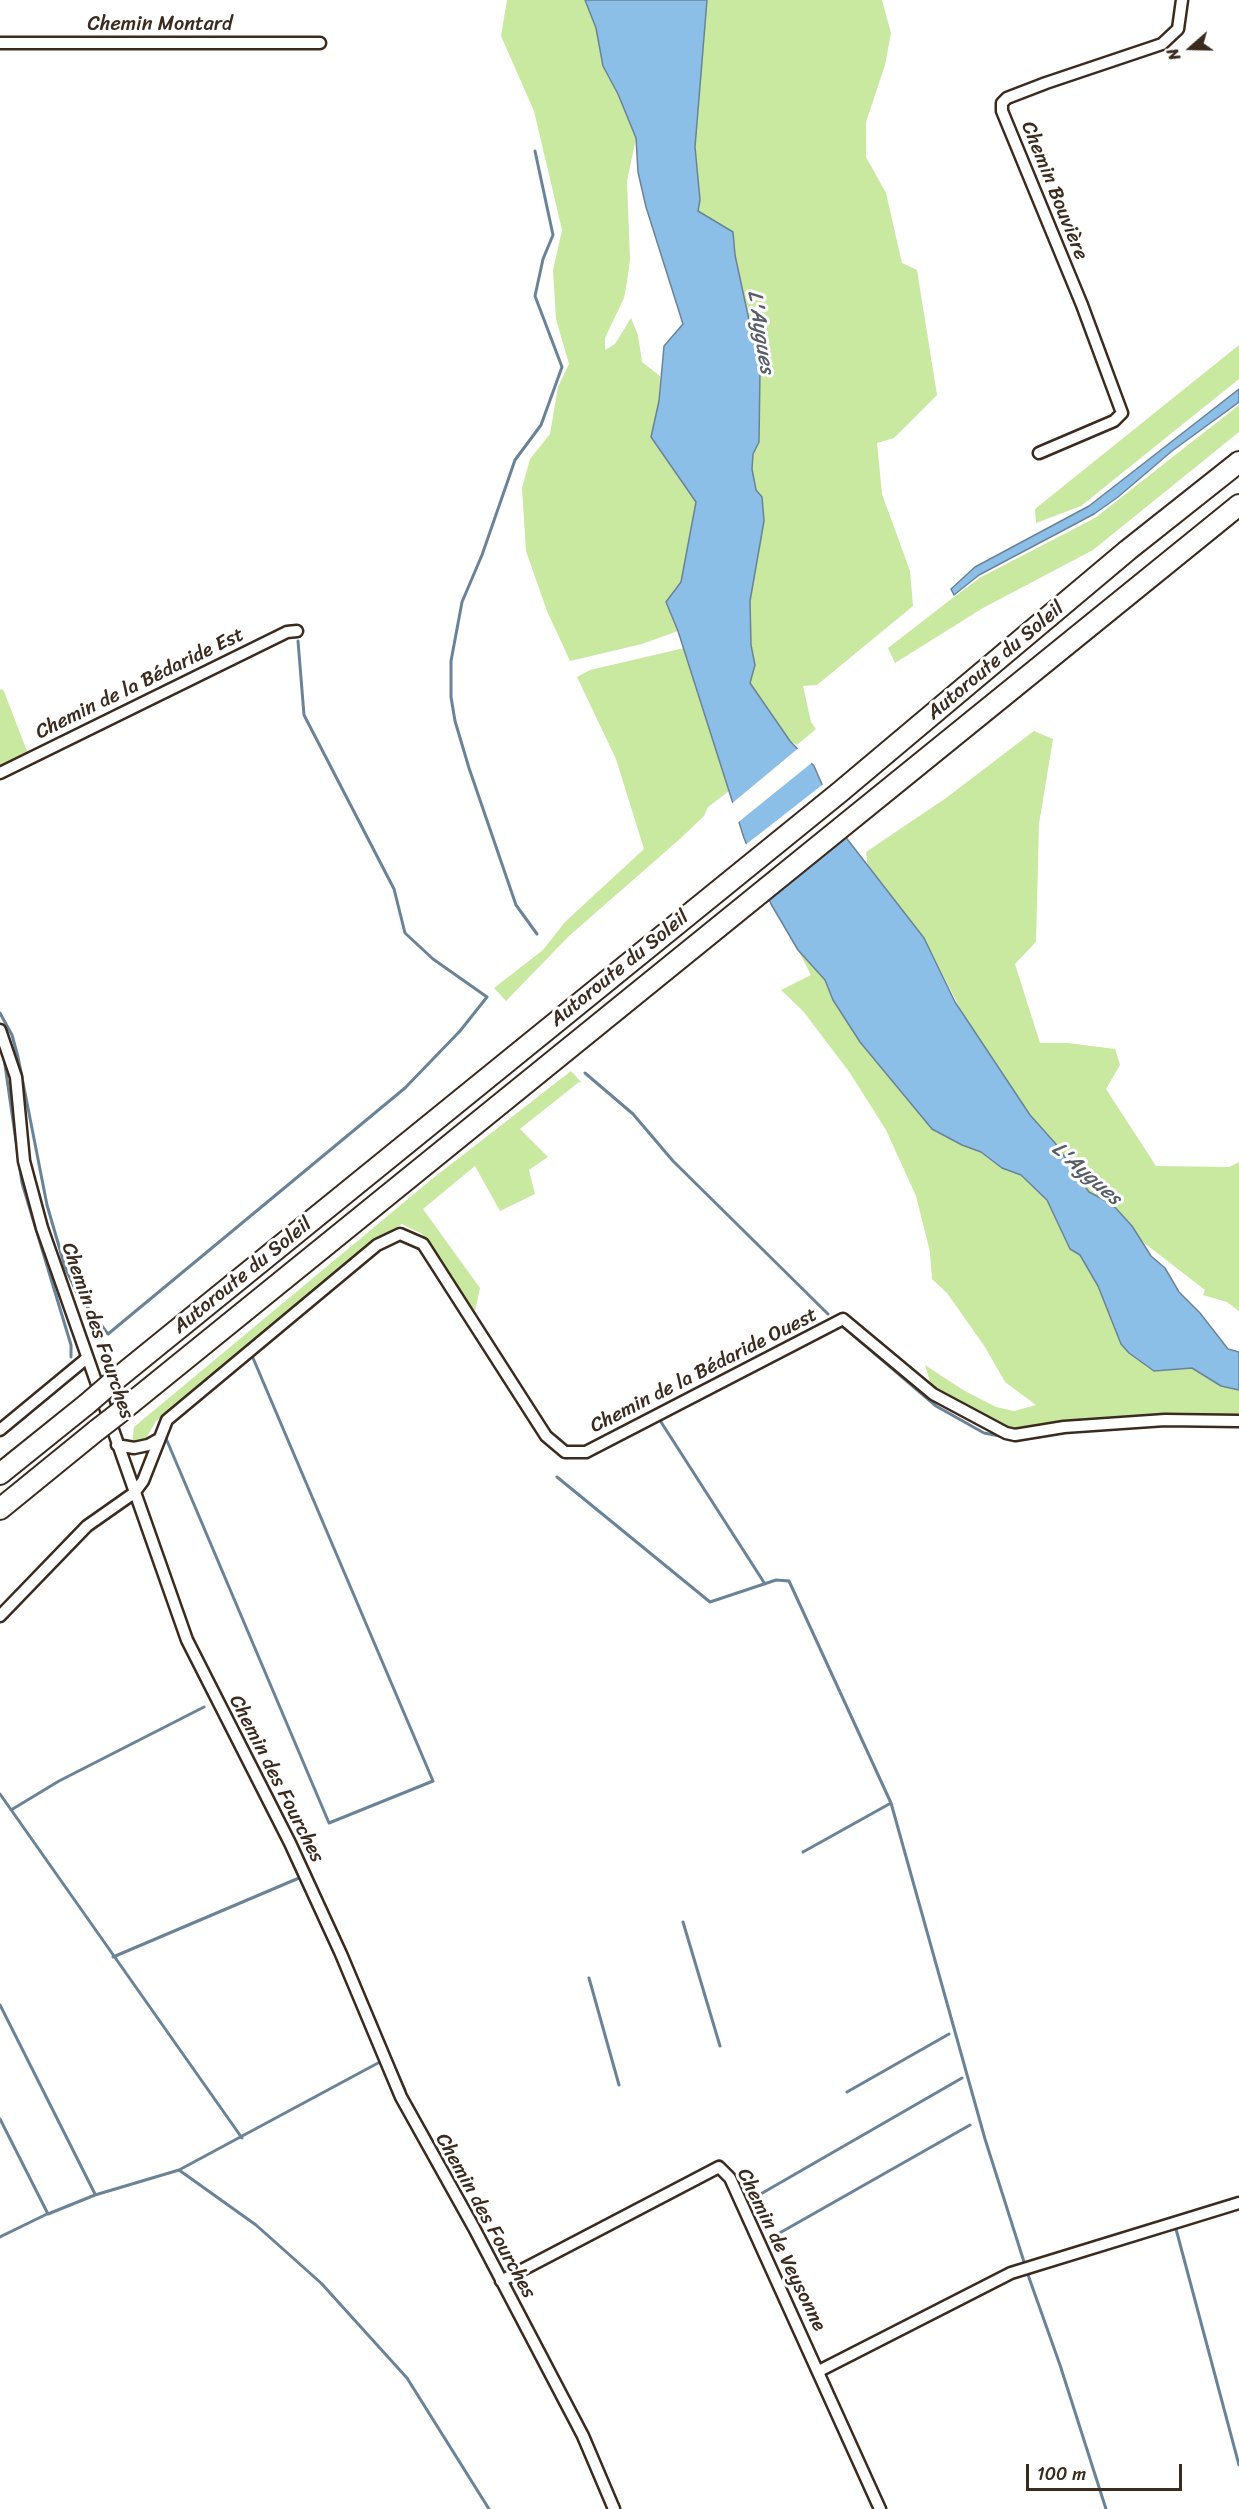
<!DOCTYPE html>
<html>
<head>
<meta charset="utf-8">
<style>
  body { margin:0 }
  #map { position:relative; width:1239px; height:2509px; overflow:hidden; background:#fff; font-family:Sriracha,sans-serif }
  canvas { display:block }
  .north { position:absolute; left:1161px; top:18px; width:60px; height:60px; -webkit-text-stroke:4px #fff; paint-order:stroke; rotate:250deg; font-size:16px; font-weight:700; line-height:24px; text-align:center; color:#3b2a1e }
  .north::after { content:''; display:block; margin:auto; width:21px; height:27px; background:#3b2a1e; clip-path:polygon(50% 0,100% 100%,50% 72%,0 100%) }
  .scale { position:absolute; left:1026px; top:2464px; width:156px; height:27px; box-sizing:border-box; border:3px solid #3b2a1e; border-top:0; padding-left:8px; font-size:18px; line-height:21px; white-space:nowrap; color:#3b2a1e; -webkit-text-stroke:4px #fff; paint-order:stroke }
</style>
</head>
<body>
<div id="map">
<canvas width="1239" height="2509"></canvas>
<div class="north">N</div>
<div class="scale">100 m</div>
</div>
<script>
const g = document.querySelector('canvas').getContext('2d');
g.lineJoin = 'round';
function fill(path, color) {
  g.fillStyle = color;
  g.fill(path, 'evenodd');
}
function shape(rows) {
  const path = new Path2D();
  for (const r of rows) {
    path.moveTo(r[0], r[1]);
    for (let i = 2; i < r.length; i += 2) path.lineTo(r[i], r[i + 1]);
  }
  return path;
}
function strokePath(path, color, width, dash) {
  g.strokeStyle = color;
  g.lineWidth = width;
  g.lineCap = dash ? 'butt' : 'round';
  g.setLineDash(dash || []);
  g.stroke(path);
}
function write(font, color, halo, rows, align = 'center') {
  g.font = font + ' Sriracha,sans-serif';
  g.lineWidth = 6;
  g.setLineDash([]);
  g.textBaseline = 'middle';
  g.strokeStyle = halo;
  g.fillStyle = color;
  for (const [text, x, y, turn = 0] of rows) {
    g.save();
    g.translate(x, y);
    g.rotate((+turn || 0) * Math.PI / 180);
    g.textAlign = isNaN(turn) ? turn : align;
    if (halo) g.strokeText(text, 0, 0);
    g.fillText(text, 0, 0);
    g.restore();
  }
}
fill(shape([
  [507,0,585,0,596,28,603,66,618,93,636,138,627,181,630,260,627,282,624,298,605,338,605,350,615,344,631,318,638,335,642,362,660,376,659,401,651,438,696,502,681,582,666,602,678,631,642,644,570,661,547,611,526,551,522,488,530,459,550,434,558,387,569,364,556,319,553,270,562,230,534,111,501,36],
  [707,0,882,0,891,33,885,65,866,122,866,157,886,193,902,263,917,270,937,395,894,438,877,443,882,494,910,571,913,606,817,685,803,686,811,722,816,729,797,745,790,741,750,683,755,665,751,645,750,601,764,521,762,498,756,490,752,469,753,454,759,442,760,371,735,255,733,232,698,211,700,200,695,147],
  [1239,345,1239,379,1081,506,1036,523,1035,509],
  [1239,405,1239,432,1093,550,983,608,895,663,888,648,950,600,981,577,1095,518],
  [684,648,729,791,708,807,704,816,681,838,569,936,506,1001,494,988,543,950,565,922,644,849,616,759,577,677,590,670],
  [3,689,27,751,0,768,0,690],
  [1034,731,1053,739,1039,824,1036,942,1015,964,1040,1043,1068,1043,1115,1049,1120,1065,1106,1089,1156,1166,1229,1167,1239,1162,1239,1311,1227,1302,1203,1295,1205,1290,1143,1242,1112,1204,1089,1192,1055,1143,1030,1115,966,1020,924,938,868,868,866,852,946,798],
  [798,950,825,980,833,1000,932,1129,962,1145,981,1152,1002,1168,1021,1175,1047,1200,1070,1249,1080,1254,1098,1286,1121,1344,1129,1353,1154,1371,1192,1368,1221,1386,1239,1390,1239,1416,1153,1415,1028,1428,1008,1427,932,1388,925,1365,963,1390,996,1407,1014,1411,1036,1405,1005,1382,985,1347,947,1293,932,1279,930,1252,916,1196,886,1130,850,1073,803,1011,781,990,811,975],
  [571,1071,582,1083,579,1082,520,1129,548,1157,529,1170,535,1194,500,1211,475,1166,423,1209,480,1288,475,1311,422,1234,402,1224,381,1236,156,1421,144,1442,132,1443,134,1427,432,1179]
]), '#c9e8a0');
const water = shape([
  [585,0,707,0,695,147,700,200,698,211,733,232,735,255,760,371,759,442,753,454,752,469,756,490,762,497,764,521,750,601,751,645,755,665,750,683,790,741,814,766,844,835,924,938,955,1002,1030,1115,1055,1143,1089,1192,1112,1204,1132,1226,1151,1256,1165,1268,1179,1292,1200,1313,1228,1349,1239,1352,1239,1390,1221,1386,1192,1368,1154,1371,1129,1353,1121,1344,1098,1286,1080,1255,1070,1249,1047,1200,1021,1175,1002,1168,981,1152,962,1145,932,1129,860,1042,833,1000,825,980,798,950,771,904,744,838,678,631,666,602,681,582,696,502,651,437,659,401,664,346,683,324,646,207,638,172,636,138,618,94,603,66,596,28,585,0],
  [1239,389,1239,402,1172,451,1118,497,1094,514,979,575,954,595,951,589,975,567,1089,506,1239,389]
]);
fill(water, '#8bbfe8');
strokePath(water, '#6b8397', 1.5);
fill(shape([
  [801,746,814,761,736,824,730,805],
  [826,782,848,836,766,902,744,846]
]), '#fff');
strokePath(shape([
  [535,151,553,235,543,259,535,296,562,367,541,425,515,460,482,555,462,602,451,661,451,697,455,721,469,768,516,905,537,934],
  [0,1013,12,1035,18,1057,47,1205,65,1267,77,1293,108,1334,405,1088,460,1031,487,997,433,959,405,933,394,889,304,715,298,641],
  [4,1058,22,1183,71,1345,71,1357],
  [585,1073,633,1114,673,1161,828,1314],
  [840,1324,936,1406,984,1433,1005,1437],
  [661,1422,765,1584],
  [165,1436,329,1823,433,1781,253,1358],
  [1038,1437,1073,1431],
  [557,1477,710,1602,776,1580,789,1581,891,1803,985,2139,1025,2265],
  [0,1794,242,2138],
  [11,1810,59,1781,204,1707],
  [803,1852,891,1803],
  [683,1922,720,2046],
  [113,1957,299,1878],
  [589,1978,619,2085],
  [0,2005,95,2194],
  [387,2050,405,2090],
  [847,2092,949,2034],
  [0,2119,48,2214,95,2195,179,2170,256,2225,321,2283,407,2378,489,2509],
  [179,2170,378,2063],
  [745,2203,962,2078],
  [1176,2229,1239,2465],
  [0,2237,47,2214],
  [769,2239,970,2125],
  [1027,2272,1060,2365,1106,2509]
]), '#6b8397', 3);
const minor = shape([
  [0,43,320,43],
  [1039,453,1114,421,1122,413,1082,305,1002,111,1002,103,1007,98,1046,83,1162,44,1178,29,1182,0],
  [0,773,287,632,297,631],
  [0,1030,16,1077,24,1161,42,1228,187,1640,290,1843,341,1954,401,2097,474,2228,583,2436,614,2509],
  [0,1430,87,1358],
  [117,1445,134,1448,148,1445,157,1440],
  [0,1616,87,1526,134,1493,143,1481,167,1420,377,1245,400,1234,423,1244,546,1436,565,1452,586,1452,843,1319,933,1394,1006,1433,1015,1435,1064,1427,1165,1420,1239,1421],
  [501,2281,719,2167,730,2178,880,2509],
  [819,2371,1011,2273,1239,2203]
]);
const motorway = shape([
  [109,1385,840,792,1128,550,1239,462],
  [119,1413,1239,505],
  [0,1474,87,1404],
  [0,1509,97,1430]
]);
strokePath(minor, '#3b2a1e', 15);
strokePath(motorway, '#3b2a1e', 24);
strokePath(minor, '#fff', 10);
strokePath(motorway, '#fff', 20);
const motorwayBridge = shape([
  [87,1404,109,1385],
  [97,1430,119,1413]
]);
strokePath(motorwayBridge, '#3b2a1e', 24, []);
strokePath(motorwayBridge, '#fff', 20);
write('20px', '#3b2a1e', '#fff', [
  ["Chemin Montard",160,25],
  ["Chemin Bouvière",1054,191,68],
  ["Autoroute du Soleil",996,661,-40],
  ["Chemin de la Bédaride Est",140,684,-26],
  ["Autoroute du Soleil",620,969,-39],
  ["Autoroute du Soleil",243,1276,-39],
  ["Chemin des Fourches",97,1331,71],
  ["Chemin de la Bédaride Ouest",704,1371,-27],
  ["Chemin des Fourches",276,1779,63],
  ["Chemin des Fourches",485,2216,61],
  ["Chemin de Veysonne",781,2250,64]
]);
write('italic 21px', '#575e65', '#fff', [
  ["L'Aygues",760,332,81],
  ["L'Aygues",1086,1174,41]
]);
</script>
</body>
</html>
